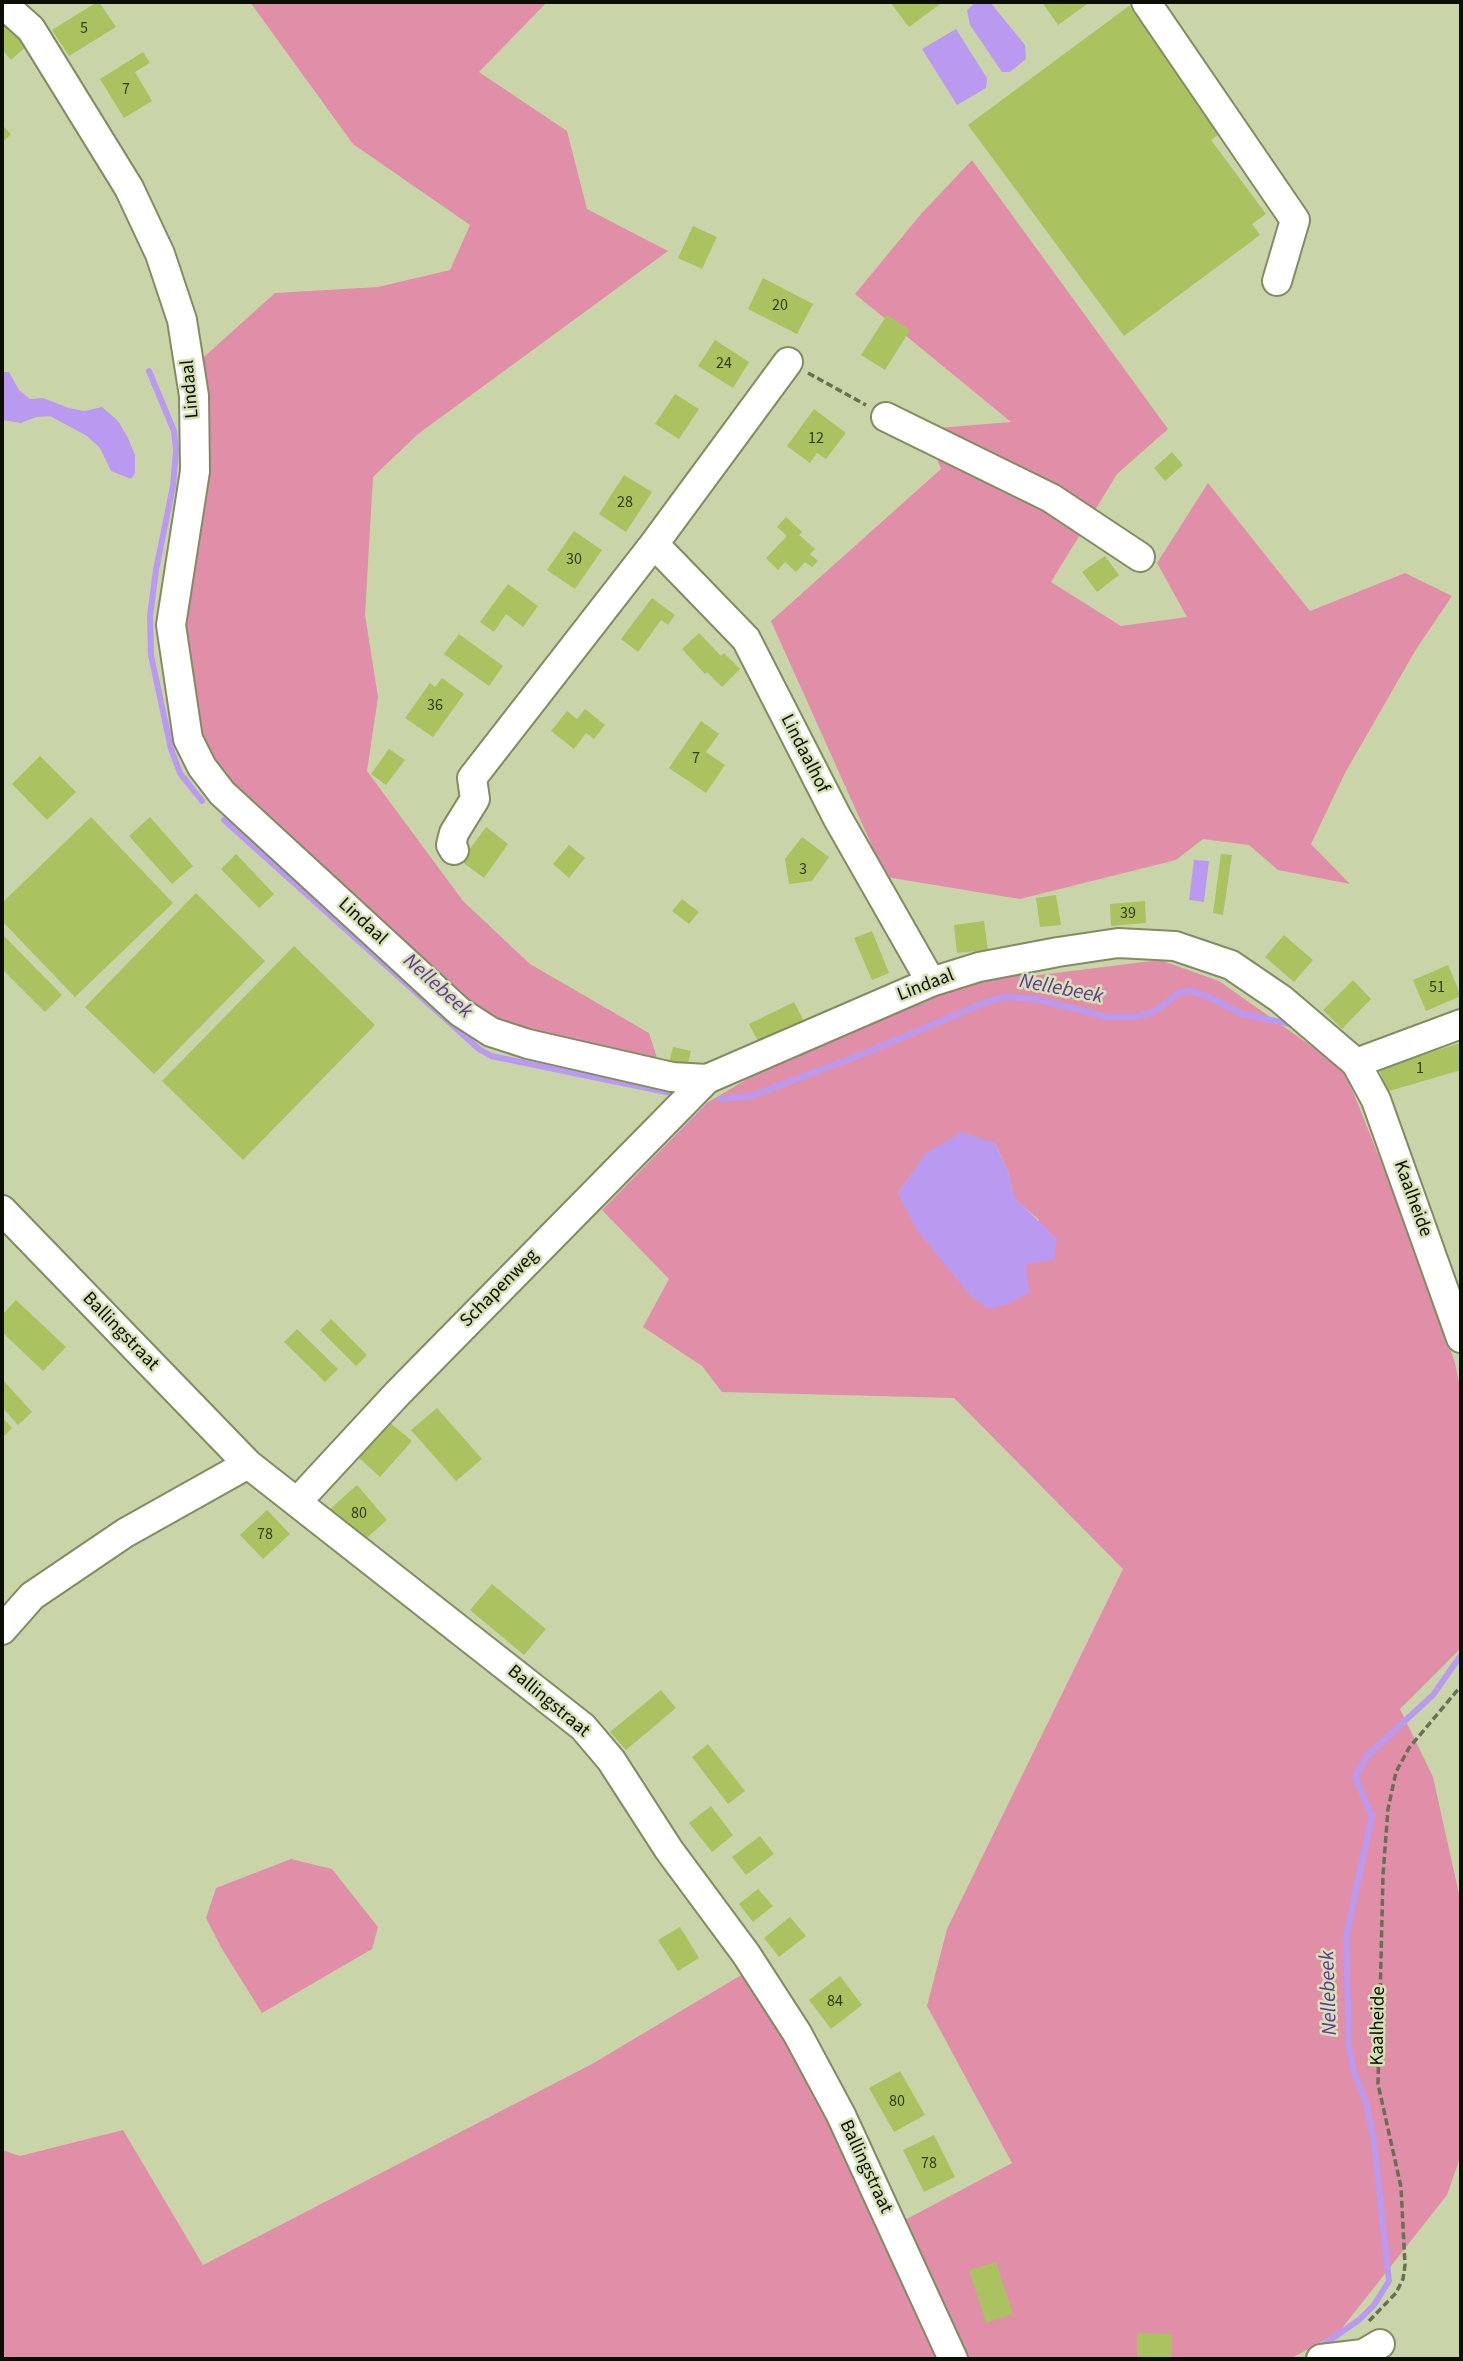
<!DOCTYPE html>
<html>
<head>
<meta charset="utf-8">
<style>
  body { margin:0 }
  #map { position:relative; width:1463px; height:2361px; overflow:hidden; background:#c9d5a8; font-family:"Source Sans 3",sans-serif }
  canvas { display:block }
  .frame { position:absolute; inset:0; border:4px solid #0b0e02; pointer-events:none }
</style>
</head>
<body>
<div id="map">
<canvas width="1463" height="2361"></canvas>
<div class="frame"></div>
</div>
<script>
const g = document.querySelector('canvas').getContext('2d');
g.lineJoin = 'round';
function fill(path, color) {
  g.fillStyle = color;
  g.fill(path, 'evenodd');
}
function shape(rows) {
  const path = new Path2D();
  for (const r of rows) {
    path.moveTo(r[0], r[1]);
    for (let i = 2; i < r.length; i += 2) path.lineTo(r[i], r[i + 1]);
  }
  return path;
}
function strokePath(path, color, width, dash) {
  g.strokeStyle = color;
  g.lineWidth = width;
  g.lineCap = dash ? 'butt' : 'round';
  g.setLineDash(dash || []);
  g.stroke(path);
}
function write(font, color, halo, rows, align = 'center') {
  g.font = font + ' "Source Sans 3",sans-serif';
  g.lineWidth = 5;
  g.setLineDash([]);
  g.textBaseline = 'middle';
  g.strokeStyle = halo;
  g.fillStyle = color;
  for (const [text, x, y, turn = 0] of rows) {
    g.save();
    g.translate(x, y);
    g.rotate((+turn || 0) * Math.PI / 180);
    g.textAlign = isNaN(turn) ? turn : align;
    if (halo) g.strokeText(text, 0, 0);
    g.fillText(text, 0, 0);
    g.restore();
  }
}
fill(shape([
  [250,2,547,2,479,72,567,131,587,209,668,251,418,434,373,477,365,615,378,697,367,771,463,901,530,964,649,1033,660,1067,510,1038,196,753,180,621,195,365,275,293,378,287,450,270,470,225,353,144],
  [972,160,1168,429,1117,474,1051,582,1121,626,1187,617,1157,563,1208,483,1310,611,1405,573,1452,596,1415,651,1345,773,1311,844,1350,884,1278,870,1249,845,1203,839,1176,860,1020,899,886,877,771,621,941,469,925,429,1011,422,855,294,921,214],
  [1160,960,1219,981,1344,1069,1416,1250,1455,1363,1461,1392,1461,1648,1400,1709,1433,1777,1461,1903,1461,2155,1447,2195,1339,2332,1290,2359,2,2359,2,2150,20,2156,123,2130,203,2265,592,2064,748,1971,829,2109,879,2231,903,2221,1012,2163,927,2006,947,1929,1123,1569,954,1398,722,1392,702,1366,643,1327,669,1279,602,1210,707,1103,764,1069,833,1038,961,986,1021,973,1031,976],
  [995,1143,1008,1172,1014,1198,1039,1220,1026,1264,898,1193,912,1173],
  [291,1859,332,1869,378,1927,372,1949,262,2013,222,1949,206,1918,216,1888]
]), '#e18fa8');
fill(shape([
  [976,2,990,2,1025,45,1026,59,1010,72,1002,72,970,25,967,10],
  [956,29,987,78,986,88,957,105,922,49],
  [2,372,9,372,19,390,30,399,43,398,69,408,84,411,102,407,118,421,128,438,135,455,135,473,131,479,111,471,100,448,87,436,50,416,36,417,21,423,2,420],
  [1194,860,1209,861,1204,902,1189,900],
  [962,1132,995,1143,1008,1172,1015,1198,1057,1239,1054,1260,1026,1264,1029,1293,1005,1305,988,1309,969,1294,916,1229,898,1193,925,1154]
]), '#ba9af1');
strokePath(shape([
  [149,371,174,431,176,450,173,486,156,570,150,616,151,655,171,749,180,773,202,801],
  [224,820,479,1049,491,1056,671,1093],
  [721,1099,751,1096,858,1056,984,1003,1005,997,1035,999,1107,1017,1136,1017,1156,1011,1179,993,1190,991,1207,996,1242,1014,1290,1024,1295,1028],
  [1323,2345,1359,2320,1374,2305,1389,2281,1374,2141,1366,2102,1354,2072,1349,2047,1346,1937,1372,1816,1355,1777,1368,1755,1433,1695,1461,1655]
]), '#ba9af1', 6);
fill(shape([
  [97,2,99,2,116,27,69,56,52,30],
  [890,2,943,2,909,27],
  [1042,2,1090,2,1058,25],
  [1129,6,1222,132,1211,140,1266,214,1252,224,1260,235,1124,336,968,125],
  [2,15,28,45,11,60,2,49],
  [143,52,150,63,135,72,152,101,124,118,100,79],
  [2,125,11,134,3,142,2,140],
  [693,226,717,237,702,269,678,258],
  [763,278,813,304,797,334,748,309],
  [887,315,910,330,885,370,861,355],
  [715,340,749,362,733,388,698,366],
  [675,394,699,409,679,439,655,424],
  [814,409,846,433,826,459,817,453,810,463,787,446],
  [1172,452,1183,465,1165,481,1154,468],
  [624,475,652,492,626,532,599,514],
  [786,517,802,532,799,535,815,549,810,554,818,561,812,567,805,562,796,572,785,562,778,570,766,558,787,536,777,527],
  [574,531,602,550,575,589,547,570],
  [1105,556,1119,575,1097,592,1082,572],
  [508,584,538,606,523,627,506,614,494,632,480,622],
  [652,598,675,615,668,625,661,620,638,652,621,639],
  [699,633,721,656,724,653,740,669,722,687,707,672,705,674,682,649],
  [459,634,503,666,489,686,444,654],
  [442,678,464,694,433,737,405,718,430,683,435,687],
  [585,709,605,725,594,739,586,733,574,749,551,731,567,711,577,719],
  [701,721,719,734,706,752,725,765,706,793,669,768],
  [389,749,405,760,386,785,371,774],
  [40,756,76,792,47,820,12,784],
  [91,817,173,903,75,997,2,921,2,903],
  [150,817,193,866,172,884,129,836],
  [486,827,508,844,484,878,461,861],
  [802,837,829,857,812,881,789,884,785,859],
  [569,845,585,858,569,878,553,864],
  [236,854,274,894,259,908,221,869],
  [1221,854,1232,855,1223,915,1213,913],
  [196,893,265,961,154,1074,85,1007],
  [1056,895,1061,925,1040,927,1036,898],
  [682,899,699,912,689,924,672,911],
  [1145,901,1146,923,1111,926,1110,904],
  [984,921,988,950,957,953,954,925],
  [872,931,889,973,872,980,854,938],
  [2,934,62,995,45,1012,2,969],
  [1284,935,1313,960,1294,982,1265,957],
  [294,946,375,1025,243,1160,162,1081],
  [1448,965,1461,996,1426,1011,1413,980],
  [1353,980,1371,999,1342,1029,1323,1010],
  [794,1002,806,1025,761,1047,749,1024],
  [1461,1043,1461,1070,1386,1092,1379,1067],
  [673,1047,691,1051,687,1067,669,1063],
  [16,1300,66,1347,43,1371,2,1332,2,1315],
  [331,1319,367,1355,356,1366,320,1330],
  [297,1329,338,1369,325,1382,284,1342],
  [2,1379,32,1412,18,1425,2,1407],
  [437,1408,482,1459,456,1481,411,1430],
  [2,1417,12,1428,2,1438],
  [389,1422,412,1441,380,1477,358,1457],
  [357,1485,387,1520,361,1543,330,1509],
  [267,1510,290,1534,263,1559,240,1535],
  [492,1584,546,1629,524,1655,470,1610],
  [661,1690,676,1708,626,1750,610,1732],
  [708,1744,745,1791,728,1804,692,1757],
  [711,1806,733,1835,712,1852,689,1823],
  [760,1836,774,1854,746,1875,732,1857],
  [758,1889,773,1906,753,1922,739,1904],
  [790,1917,806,1936,779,1957,764,1938],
  [680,1927,699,1958,678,1971,658,1940],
  [840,1976,862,2005,831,2029,809,2000],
  [900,2071,925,2115,894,2132,869,2088],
  [934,2135,955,2177,924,2192,903,2150],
  [996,2262,1013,2314,986,2323,969,2270],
  [1137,2333,1172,2334,1172,2359,1137,2359]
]), '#aac260');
const minor = shape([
  [1146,2,1295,220,1277,281],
  [2,3,31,29,129,188,160,254,182,320,194,396,195,471,171,625,188,739,202,767,222,793,460,1012,491,1032,528,1044,672,1077,707,1079,931,982,979,967,1058,952,1118,943,1175,946,1231,965,1281,999,1356,1063,1376,1100,1461,1338],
  [788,362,654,544,746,639,837,817,931,982],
  [886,417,1051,498,1140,557],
  [454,850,451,845,454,833,475,799,472,778,654,544],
  [1356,1063,1461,1024],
  [2,1210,248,1464,583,1727,611,1760,669,1850,746,1954,797,2033,841,2115,953,2359],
  [297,1502,397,1394,707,1079],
  [2,1630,32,1596,125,1533,248,1464],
  [1321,2359,1363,2354,1380,2344]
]);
strokePath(minor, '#818c62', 32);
strokePath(shape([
  [808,373,866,405],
  [1369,2321,1396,2293,1403,2279,1405,2265,1401,2187,1378,2084,1383,1875,1388,1809,1396,1772,1409,1748,1461,1686]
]), '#686f53', 3.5, [7, 3.5]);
strokePath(minor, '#fff', 28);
write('16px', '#333b1a', null, [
  ["5",84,29],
  ["7",126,90],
  ["20",780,306],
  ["24",724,364],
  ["12",816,439],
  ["28",625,503],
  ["30",574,560],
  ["36",435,706],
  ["7",696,759],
  ["3",803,870],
  ["39",1128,914],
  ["51",1437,988],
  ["1",1420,1069],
  ["80",359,1514],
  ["78",265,1535],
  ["84",835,2002],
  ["80",897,2102],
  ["78",929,2164]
]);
write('19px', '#0b0e02', '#d6e2b5', [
  ["Lindaal",191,389,-95],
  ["Lindaalhof",804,754,63],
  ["Lindaal",362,922,43],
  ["Lindaal",926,986,-21],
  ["Kaalheide",1412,1199,70],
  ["Schapenweg",500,1289,-45],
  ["Ballingstraat",120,1332,46],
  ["Ballingstraat",548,1702,40],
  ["Kaalheide",1379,2026,-89],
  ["Ballingstraat",865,2167,65]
]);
write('italic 21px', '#62369a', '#d6e2b5', [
  ["Nellebeek",437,987,42],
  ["Nellebeek",1061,990,11],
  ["Nellebeek",1330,1993,-92]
]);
</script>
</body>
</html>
